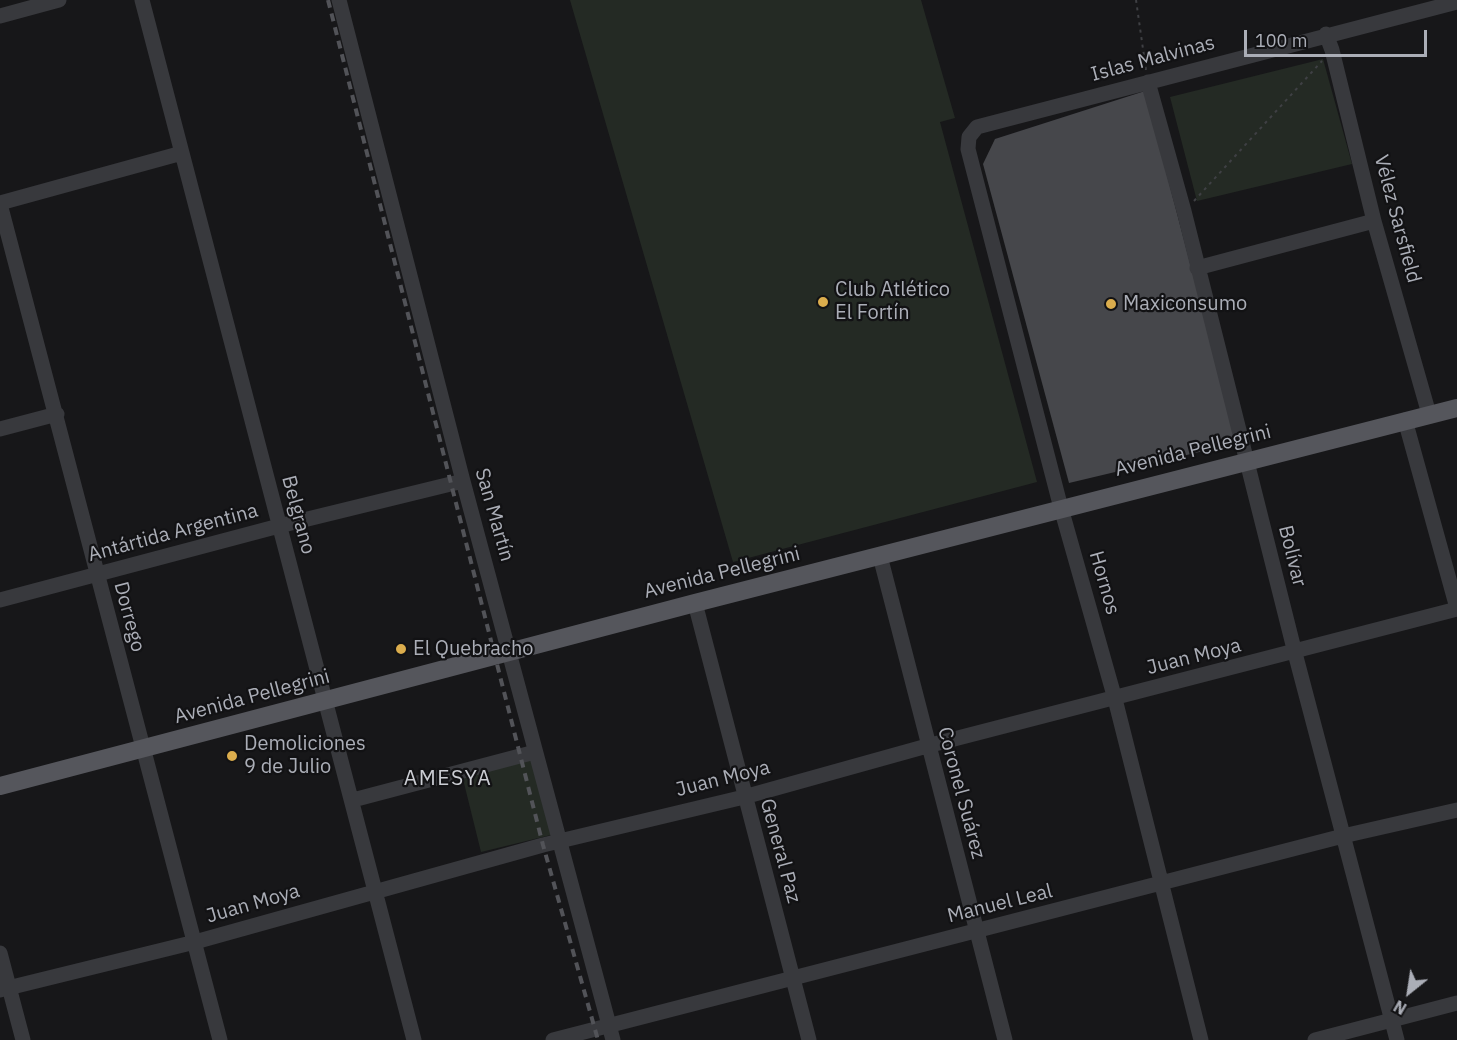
<!DOCTYPE html>
<html>
<head>
<meta charset="utf-8">
<style>
  body { margin:0 }
  #map { position:relative; width:1457px; height:1040px; overflow:hidden; background:#171719; font-family:"IBM Plex Sans",sans-serif }
  canvas { display:block }
  .north { position:absolute; left:1379px; top:962px; width:60px; height:60px; -webkit-text-stroke:4px #121214; paint-order:stroke; rotate:210deg; font-size:16px; font-weight:700; line-height:24px; text-align:center; color:#abaeb7 }
  .north::after { content:''; display:block; margin:auto; width:21px; height:27px; background:#abaeb7; clip-path:polygon(50% 0,100% 100%,50% 72%,0 100%) }
  .scale { position:absolute; left:1244px; top:30px; width:183px; height:27px; box-sizing:border-box; border:3px solid #abaeb7; border-top:0; padding-left:8px; font-size:18px; line-height:21px; white-space:nowrap; color:#abaeb7; -webkit-text-stroke:4px #121214; paint-order:stroke }
</style>
</head>
<body>
<div id="map">
<canvas width="1457" height="1040"></canvas>
<div class="north">N</div>
<div class="scale">100 m</div>
</div>
<script>
const g = document.querySelector('canvas').getContext('2d');
g.lineJoin = 'round';
function fill(path, color) {
  g.fillStyle = color;
  g.fill(path, 'evenodd');
}
function shape(rows) {
  const path = new Path2D();
  for (const r of rows) {
    path.moveTo(r[0], r[1]);
    for (let i = 2; i < r.length; i += 2) path.lineTo(r[i], r[i + 1]);
  }
  return path;
}
function strokePath(path, color, width, dash) {
  g.strokeStyle = color;
  g.lineWidth = width;
  g.lineCap = dash ? 'butt' : 'round';
  g.setLineDash(dash || []);
  g.stroke(path);
}
function write(font, color, halo, rows, align = 'center') {
  g.font = font + ' "IBM Plex Sans",sans-serif';
  g.lineWidth = 4.5;
  g.setLineDash([]);
  g.textBaseline = 'middle';
  g.strokeStyle = halo;
  g.fillStyle = color;
  for (const [text, x, y, turn = 0] of rows) {
    g.save();
    g.translate(x, y);
    g.rotate((+turn || 0) * Math.PI / 180);
    g.textAlign = isNaN(turn) ? turn : align;
    if (halo) g.strokeText(text, 0, 0);
    g.fillText(text, 0, 0);
    g.restore();
  }
}
fill(shape([
  [570,0,921,0,955,118,940,122,1037,482,733,562],
  [1323,59,1352,164,1197,201,1170,97],
  [531,758,551,835,481,852,462,775]
]), '#242a24');
fill(shape([
  [1145,91,1237,443,1069,483,983,164,995,139]
]), '#46474b');
strokePath(shape([
  [1136,0,1146,70],
  [1194,201,1322,61]
]), '#3f4044', 2, [3, 4.5]);
strokePath(shape([
  [142,0,414,1040],
  [339,0,463,481,613,1040],
  [0,16,59,0],
  [1326,34,1332,50,1374,221,1429,414],
  [1148,82,1184,211,1295,653,1397,1040],
  [0,203,182,153],
  [0,204,220,1040],
  [1197,268,1374,221],
  [1405,420,1457,608],
  [0,429,57,414],
  [880,556,1005,1040],
  [0,600,279,526,463,481],
  [695,603,809,1040],
  [353,800,535,752],
  [0,953,23,1040],
  [0,990,195,942,543,845,744,797,927,746,1457,609],
  [553,1040,1343,836,1457,810],
  [1201,1040,1115,699,1061,508,968,149,969,137,977,127,1457,2],
  [1315,1040,1457,1003]
]), '#38393d', 15);
strokePath(shape([
  [0,786,695,603,1457,408]
]), '#55565c', 18);
strokePath(shape([
  [328,0,543,845,598,1040]
]), '#525358', 4, [8, 6]);
for (const [x, y, r, color] of [
  [823,302,6,"#dbad4d"],
  [1111,304,6,"#dbad4d"],
  [401,649,6,"#dbad4d"],
  [232,756,6,"#dbad4d"]
]) {
  const dot = new Path2D();
  dot.arc(x, y, r, 0, 2 * Math.PI);
  g.fillStyle = color;
  g.fill(dot);
  strokePath(dot, '#121214', 2);
}
write('20px', '#abaeb7', '#121214', [
  ["Islas Malvinas",1153,59,-15],
  ["Vélez Sarsfield",1397,219,75],
  ["Avenida Pellegrini",1193,451,-14],
  ["Belgrano",298,515,75],
  ["San Martín",494,515,74],
  ["Antártida Argentina",173,533,-15],
  ["Bolívar",1292,556,76],
  ["Avenida Pellegrini",722,573,-14],
  ["Hornos",1104,583,74],
  ["Dorrego",129,617,75],
  ["Juan Moya",1194,657,-14],
  ["Avenida Pellegrini",252,697,-15],
  ["Juan Moya",723,779,-14],
  ["Coronel Suárez",961,793,75],
  ["General Paz",780,851,75],
  ["Juan Moya",253,904,-16],
  ["Manuel Leal",1000,904,-14]
]);
write('20px', '#abaeb7', '#121214', [
  ["Club Atlético",835,290],
  ["El Fortín",835,313],
  ["Maxiconsumo",1123,304],
  ["El Quebracho",413,649],
  ["Demoliciones",244,744],
  ["9 de Julio",244,767]
], 'left');
g.letterSpacing = '1.5px';
write('21px', '#cbcdd3', '#121214', [
  ["AMESYA",448,779]
]);
g.letterSpacing = '0px';
</script>
</body>
</html>
